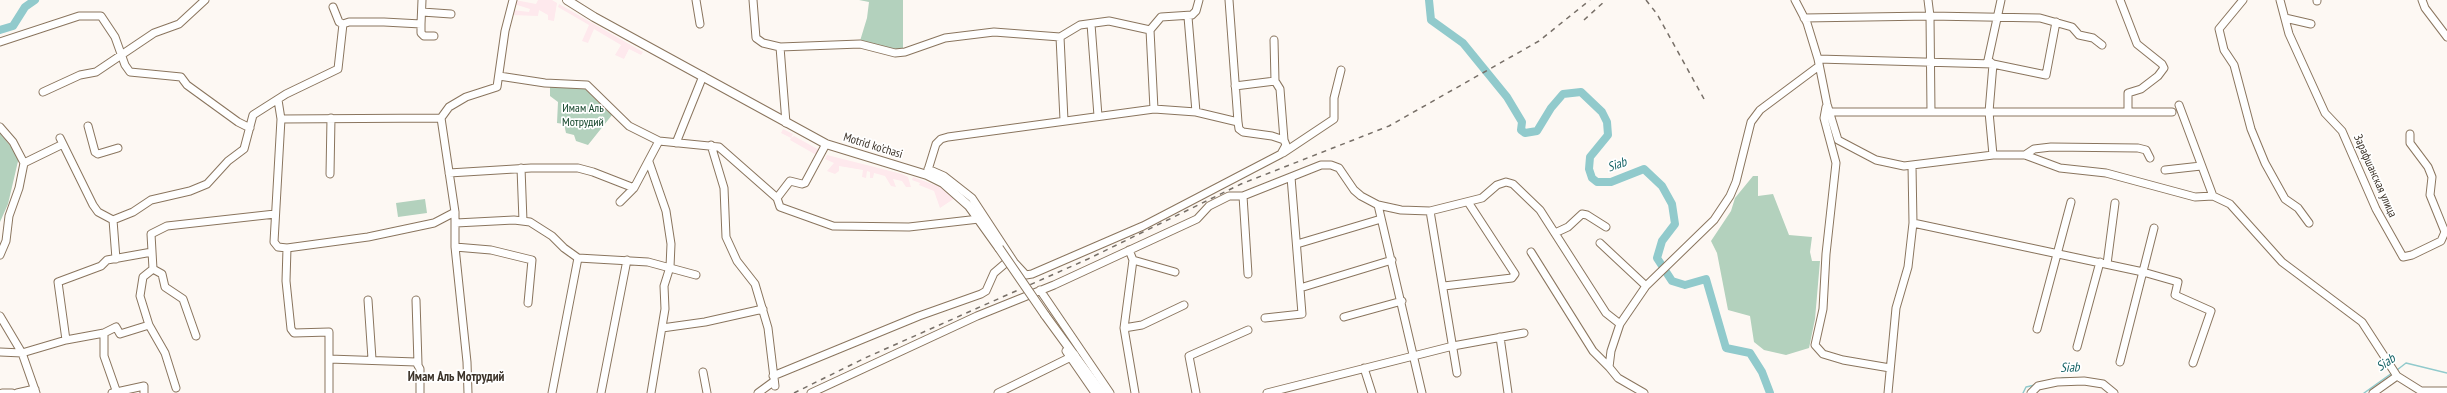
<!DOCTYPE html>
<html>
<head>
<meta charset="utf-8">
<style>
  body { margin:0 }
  canvas { display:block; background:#fdf8f3 }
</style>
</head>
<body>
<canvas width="2447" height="393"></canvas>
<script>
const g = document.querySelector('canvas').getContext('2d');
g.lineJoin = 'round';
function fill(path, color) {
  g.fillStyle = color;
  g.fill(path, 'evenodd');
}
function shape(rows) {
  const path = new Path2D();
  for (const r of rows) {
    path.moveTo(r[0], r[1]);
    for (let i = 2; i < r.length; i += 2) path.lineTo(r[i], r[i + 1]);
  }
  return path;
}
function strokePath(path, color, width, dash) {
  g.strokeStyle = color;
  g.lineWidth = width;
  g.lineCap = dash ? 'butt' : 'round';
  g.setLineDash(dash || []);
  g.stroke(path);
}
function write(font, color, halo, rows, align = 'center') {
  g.font = font + ' "PT Sans Narrow",sans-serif';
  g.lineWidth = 3.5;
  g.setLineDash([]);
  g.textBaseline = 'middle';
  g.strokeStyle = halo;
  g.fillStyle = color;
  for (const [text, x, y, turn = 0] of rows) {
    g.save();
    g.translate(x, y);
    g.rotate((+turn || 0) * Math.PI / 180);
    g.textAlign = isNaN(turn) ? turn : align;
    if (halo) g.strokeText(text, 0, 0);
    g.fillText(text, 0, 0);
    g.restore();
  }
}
fill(shape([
  [515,0,536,4,538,0,552,0,557,3,554,21,548,20,548,15,539,10,538,16,512,15,513,10,529,12,530,9,514,4],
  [559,4,643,52,641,55,629,49,624,59,615,55,621,45,594,29,588,43,582,41,589,25,558,7],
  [783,129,793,134,791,138,794,136,821,151,818,156,790,140,791,138,781,133],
  [827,155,902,174,908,177,911,187,906,187,902,181,893,179,896,187,891,186,885,176,874,173,873,178,870,178,870,172,867,171,866,178,862,177,863,170,839,166,839,171,835,174,827,171,834,163,825,159],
  [913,177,943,188,955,198,940,208,934,191,919,185,920,183,912,180]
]), '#fee9ed');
fill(shape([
  [859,0,903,0,903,52,860,41,867,18,869,2],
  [550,87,584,88,612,115,588,145,576,141,574,135,566,133,564,124,557,123,558,102,550,96],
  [0,133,19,157,8,204,0,222],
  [1753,176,1758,176,1758,196,1773,194,1789,235,1812,237,1810,252,1812,261,1820,261,1815,319,1809,348,1786,355,1764,350,1754,342,1750,316,1728,310,1717,253,1711,241,1731,211,1735,198],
  [425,199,427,213,398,217,396,203]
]), '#b3d1bd');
strokePath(shape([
  [2397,370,2406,363,2447,373],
  [2062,378,2070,378],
  [2023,393,2026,387,2035,385],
  [2364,393,2392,373]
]), '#91cacc', 1.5);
strokePath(shape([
  [1429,0,1431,20,1463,43,1507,97,1522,122,1521,130,1525,133,1537,131,1551,108,1563,94,1581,92,1602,112,1607,122,1608,135,1590,157,1589,169,1592,178,1597,182,1611,182,1644,169,1662,186,1672,204,1675,224,1662,241,1657,258,1672,281,1685,285,1706,279,1726,348,1750,353,1762,372,1770,393],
  [0,30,13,26,25,7,35,0]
]), '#91cacc', 8);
const minor = shape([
  [696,0,700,24],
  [753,0,756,38,763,43,780,47,786,123],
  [1795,0,1807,23,1818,59,1827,104,1838,140,1876,160,1904,166,1993,155,2025,155,2060,168,2106,173,2195,197,2213,196,2230,204,2282,262,2362,322,2397,376,2421,391,2447,391],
  [1928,0,1930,16,1931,112],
  [2120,0,2137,44,2162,64,2164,68,2158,76,2141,89,2128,93,2128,112],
  [2243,0,2219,29,2224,50,2234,65,2251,129,2265,163,2285,199,2298,208,2309,223],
  [2280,0,2289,34,2325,113,2342,131,2376,209,2403,257,2412,255,2441,241,2445,232,2430,195,2432,177,2428,167,2410,143,2410,134],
  [2317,0,2317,1],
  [2422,0,2425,8,2447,37],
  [333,7,339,22,343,24],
  [422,12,451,14],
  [1188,17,1196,112],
  [1804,18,1930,16,2040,18,2072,27,2079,35,2093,38,2102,45],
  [2285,18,2311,24],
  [421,24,421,33,424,36,434,36],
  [1091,24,1098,116],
  [1150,30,1161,17,1192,15,1196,11,1199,0],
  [1060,37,1064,120],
  [0,42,79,16,101,16,115,37,125,65,130,72,181,77,187,85,238,122,250,128],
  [780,47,860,44,895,53,905,52,945,38,994,32,1060,37,1080,25,1109,21,1150,30,1154,109],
  [1818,59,1993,64,2046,75,2056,22],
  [499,76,545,83,587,85,629,126,659,141,719,147,777,198,780,207,833,226,909,227,979,219],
  [1275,81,1280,89,1284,140],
  [1235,86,1275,81,1274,40],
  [43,92,80,75,96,72,154,33,179,24,205,0],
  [278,100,281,119,274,242,278,247,287,248],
  [2179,105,2213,196],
  [1826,107,1824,118,1836,163,1826,254,1823,309,1815,345,1823,354,1843,360,1890,368],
  [1829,112,2172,112],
  [281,119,441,118],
  [88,126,95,152,98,154,118,148],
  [0,127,13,142,24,163,19,188,9,216,6,241,0,255],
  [60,138,93,205,98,212,113,220,133,212,151,200,190,191,207,184,228,161,244,149,253,115,286,94,338,69,343,24,349,22,384,22,421,24,422,0],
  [676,143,703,76],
  [711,145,724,188,726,237,737,261,755,284,768,328,775,386],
  [1283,153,1334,119,1334,98,1341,70],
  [1993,155,1989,112,1993,64,1988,60,2001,0],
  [2025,155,2034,149,2051,147,2138,148,2146,150,2150,158],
  [649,162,666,211,671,244,670,267,664,286,665,309,651,393],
  [24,163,63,144],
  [1912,166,1913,223,2143,272,2178,282,2175,295,2211,311,2193,363],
  [521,168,523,221],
  [928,169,944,176,972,198,1014,262,1026,275,1032,274,1143,226,1191,201,1281,154,1286,145,1284,140,1272,136,1243,132,1239,129,1238,122],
  [2165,170,2201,166],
  [449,173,531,168,578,168,593,172,634,188,659,141],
  [927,173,936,144,941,139,948,137,1154,109,1196,112,1238,122,1229,0],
  [330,174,331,118],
  [1243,196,1248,274],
  [777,198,790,181,802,184,805,183,826,144],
  [620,202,634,188],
  [1378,205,1422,393],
  [1430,211,1457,373],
  [113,220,116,259],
  [456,223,514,220,530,222,552,236,564,248,578,258,648,262,696,275],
  [1555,233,1568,227,1582,214,1587,215,1606,227],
  [1600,243,1646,286],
  [1297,244,1381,219],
  [455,247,491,250,532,260,528,303],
  [1129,250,1133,260,1124,328,1135,393],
  [1531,252,1593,351,1609,367],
  [1133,260,1175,272],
  [2107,264,2115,203],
  [153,269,162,274,165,287,183,299,196,336],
  [1444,286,1512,278,1515,274,1468,202],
  [1300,288,1392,260],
  [1040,290,1110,393],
  [368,300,372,359],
  [416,300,418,364],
  [0,316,22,353,36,393],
  [1344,317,1402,301],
  [1265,318,1302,314,1291,177],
  [662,328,705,322,763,309],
  [1124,328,1142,325,1184,305],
  [2037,329,2071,202],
  [104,333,104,356,117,393],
  [1500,337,1508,393],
  [66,340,58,282,101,266,107,260,152,252],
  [2077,347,2100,262],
  [1066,351,1095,393],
  [0,352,22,353,66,340,104,333,116,327,120,334,149,325],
  [329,359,329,332,294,333,291,329,286,281,287,248,368,237,434,223,455,212],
  [2120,362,2154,228],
  [1364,368,1372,393],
  [703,372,707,393],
  [773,376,919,316,981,294,986,291,994,273,1008,261],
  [176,388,165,353,149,325,140,296,143,277,153,269,151,234,167,226,275,214],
  [2,393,12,393],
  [17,393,35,389],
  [112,393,144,386,144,393],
  [329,393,329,359,416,362,420,369,420,393],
  [468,393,467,362,455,247,455,212,441,118,449,107,466,97,497,87,505,31,513,0],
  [552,393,578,258],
  [601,393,627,260],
  [758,393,773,382],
  [811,393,977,316,1054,285,1197,219,1209,206,1229,196,1243,196,1321,165,1331,165,1339,168,1354,190,1361,196,1378,205,1401,210,1430,211,1482,198,1497,185,1506,182,1513,184,1540,210,1606,313,1620,324],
  [998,393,1075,355],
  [1196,393,1189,356,1248,330],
  [1267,393,1453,346,1524,333],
  [1644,393,1618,378,1609,367,1611,351,1620,324,1646,286,1714,220,1730,196,1736,182,1751,122,1760,110,1819,66],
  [1888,393,1896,308,1908,267,1913,223],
  [2031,393,2038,386,2057,382,2084,381,2103,384,2114,393],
  [2373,393,2397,376]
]);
const major = shape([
  [567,0,594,17,826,144,927,175,943,183,969,206,999,248],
  [1045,315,1102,393]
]);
strokePath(minor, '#8a755e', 9);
strokePath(major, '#8a755e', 10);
strokePath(minor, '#fff', 7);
strokePath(major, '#fff', 8);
strokePath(shape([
  [1646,0,1657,14,1704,99],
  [1584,20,1606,0],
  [794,393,865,358,1088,259,1241,184,1389,126,1539,41,1590,0]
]), '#776f67', 1.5, [5, 5]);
const majorBridge = shape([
  [999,248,1045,315]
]);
strokePath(majorBridge, '#8a755e', 10, []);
strokePath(majorBridge, '#fff', 8);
write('12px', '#13452a', '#fff', [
  ["Имам Аль",583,109],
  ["Мотрудий",583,123]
]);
write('12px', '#3c3329', '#fff', [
  ["Motrid ko'chasi",873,146,17],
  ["Зарафшанская улица",2375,176,66]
]);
write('italic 13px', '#126164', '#fff', [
  ["Siab",1617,165,-19],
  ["Siab",2386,363,-35],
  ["Siab",2070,368,-2]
]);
write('bold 13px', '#3c3329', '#fff', [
  ["Имам Аль Мотрудий",456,377]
]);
</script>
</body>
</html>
